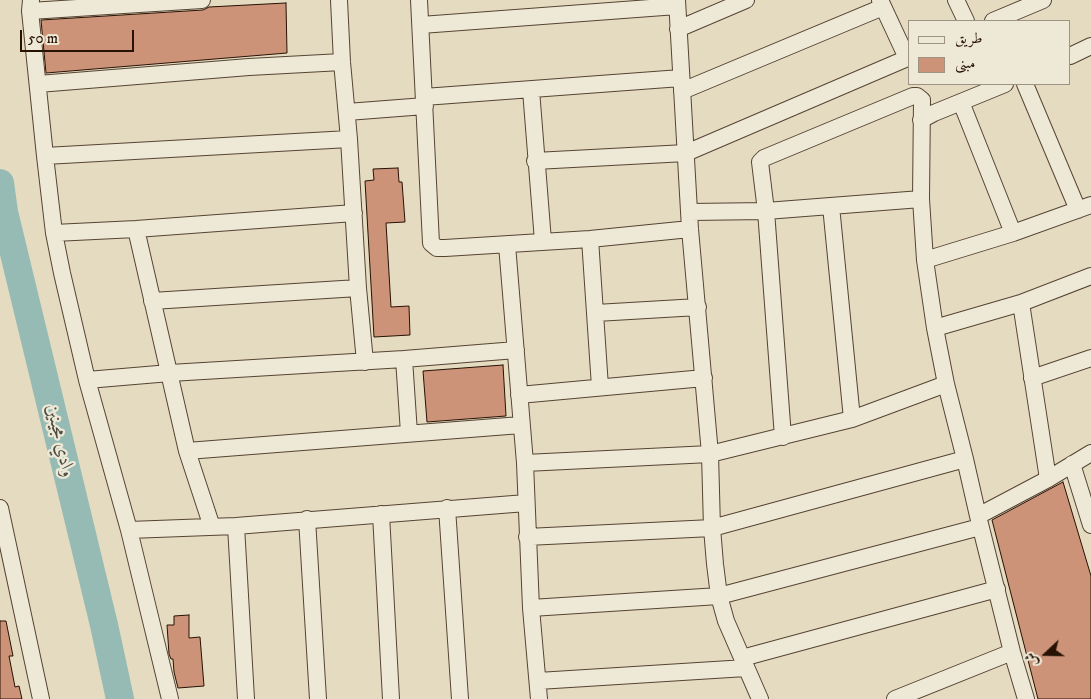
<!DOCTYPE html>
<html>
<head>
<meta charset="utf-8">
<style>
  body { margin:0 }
  #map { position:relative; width:1091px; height:699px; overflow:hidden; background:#e5dbc1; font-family:"IM FELL DW Pica",Amiri,serif }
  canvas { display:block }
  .legend { position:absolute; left:908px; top:20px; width:162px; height:65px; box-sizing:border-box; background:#eee8d7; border:1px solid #9e9282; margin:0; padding:6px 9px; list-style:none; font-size:15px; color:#261103 }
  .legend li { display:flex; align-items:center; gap:10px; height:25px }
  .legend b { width:25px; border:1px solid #9e9282 }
  .north { position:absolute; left:1021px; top:629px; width:50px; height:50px; -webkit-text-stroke:4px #eee8d7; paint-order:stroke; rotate:249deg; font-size:14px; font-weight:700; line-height:20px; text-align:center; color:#261103 }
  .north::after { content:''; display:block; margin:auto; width:18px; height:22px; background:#261103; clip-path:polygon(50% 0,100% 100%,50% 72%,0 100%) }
  .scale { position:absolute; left:20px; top:30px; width:114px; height:22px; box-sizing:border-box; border:2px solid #261103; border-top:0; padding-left:6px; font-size:15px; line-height:18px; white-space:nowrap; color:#261103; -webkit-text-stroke:4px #eee8d7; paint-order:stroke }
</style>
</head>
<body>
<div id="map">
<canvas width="1091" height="699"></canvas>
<ul class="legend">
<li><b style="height:6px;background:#eee8d7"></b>طريق</li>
<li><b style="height:14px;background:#cc9379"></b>مبنى</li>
</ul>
<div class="north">ش</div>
<div class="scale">50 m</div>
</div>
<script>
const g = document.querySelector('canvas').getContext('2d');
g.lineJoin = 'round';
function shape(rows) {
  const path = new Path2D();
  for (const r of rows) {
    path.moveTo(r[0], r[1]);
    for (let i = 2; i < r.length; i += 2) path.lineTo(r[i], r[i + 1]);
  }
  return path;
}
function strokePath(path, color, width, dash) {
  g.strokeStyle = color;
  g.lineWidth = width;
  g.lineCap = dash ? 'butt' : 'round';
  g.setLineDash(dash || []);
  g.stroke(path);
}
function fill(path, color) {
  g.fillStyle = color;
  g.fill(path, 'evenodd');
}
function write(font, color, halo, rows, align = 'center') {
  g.font = font + ' "IM FELL DW Pica",Amiri,serif';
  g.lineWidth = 4.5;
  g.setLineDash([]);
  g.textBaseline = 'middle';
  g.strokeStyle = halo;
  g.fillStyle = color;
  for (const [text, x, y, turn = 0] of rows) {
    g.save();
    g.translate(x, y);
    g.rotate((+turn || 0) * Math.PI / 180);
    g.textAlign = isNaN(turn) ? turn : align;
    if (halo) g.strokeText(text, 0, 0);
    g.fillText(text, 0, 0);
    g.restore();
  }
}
strokePath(shape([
  [0,183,4,212,104,625,120,699]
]), '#96bbb4', 28);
const building = shape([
  [286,3,287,53,46,73,41,20,203,10,209,7,286,3],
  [398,168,399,182,402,182,405,222,386,223,391,307,409,306,410,335,374,337,365,181,374,180,373,169,398,168],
  [503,365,506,416,427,422,423,371,503,365],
  [1063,482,1091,576,1091,699,1038,699,992,520,1063,482],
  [189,615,189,638,200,637,204,686,178,688,174,672,173,659,171,659,169,654,167,625,174,625,174,616,189,615],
  [0,621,6,621,13,656,9,656,15,687,19,686,22,699,0,699,0,621]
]);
fill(building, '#cc9379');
strokePath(building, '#261103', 1);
const minor = shape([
  [31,0,30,11,45,156,54,233,62,273,87,380,129,530,170,699],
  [339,0,342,62,349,139,358,288,365,362],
  [419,0,431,243,437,248,445,248,590,239,690,229],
  [677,0,690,229,710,454,712,528,715,564,719,596,726,621,760,699],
  [880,0,907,58],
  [956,0,966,21],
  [30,11,202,0],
  [993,21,1043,0],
  [421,25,677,6],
  [678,29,746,0],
  [1070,56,1091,46],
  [38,84,249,67,342,62],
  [1025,84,1078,210],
  [531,90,543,241],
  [682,91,883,7],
  [424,97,681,78],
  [961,102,1013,233],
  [347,112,425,106],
  [921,120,934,113,1005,84],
  [45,156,349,139],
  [535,161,686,153,910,57],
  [831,206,852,419],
  [690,212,766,211,921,199],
  [136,229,187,451,212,527],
  [54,233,136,229,354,213],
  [590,239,600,387],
  [507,245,525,463,531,608,539,699],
  [925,260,1013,233,1091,205],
  [152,301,358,288],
  [1021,303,1048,479],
  [596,313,698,307],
  [935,328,1021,303,1091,276],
  [404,359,409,433],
  [1032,378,1091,358],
  [87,380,170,373,404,359,516,350],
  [519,395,704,378],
  [783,437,766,211,760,162,764,158,913,96,917,96,922,100,921,199,925,260,935,328,946,384,965,459,978,516,1012,652,1026,699],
  [187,451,521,425],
  [525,463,710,454,852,419,946,384],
  [1072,464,1091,525],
  [0,508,41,699],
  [447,508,460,699],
  [381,514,391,699],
  [978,516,1048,479,1091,453],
  [307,519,318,699],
  [236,526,246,699],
  [129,530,236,526,526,503],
  [527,537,712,528,965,459],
  [531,608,719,596,980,527],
  [742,658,997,589],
  [538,681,746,668],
  [895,699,1012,652]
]);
strokePath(minor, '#564432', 18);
strokePath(minor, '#eee8d7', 16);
write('italic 19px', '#4d4c41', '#eee8d7', [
  ["وادي مجينين",59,441,77]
]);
</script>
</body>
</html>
